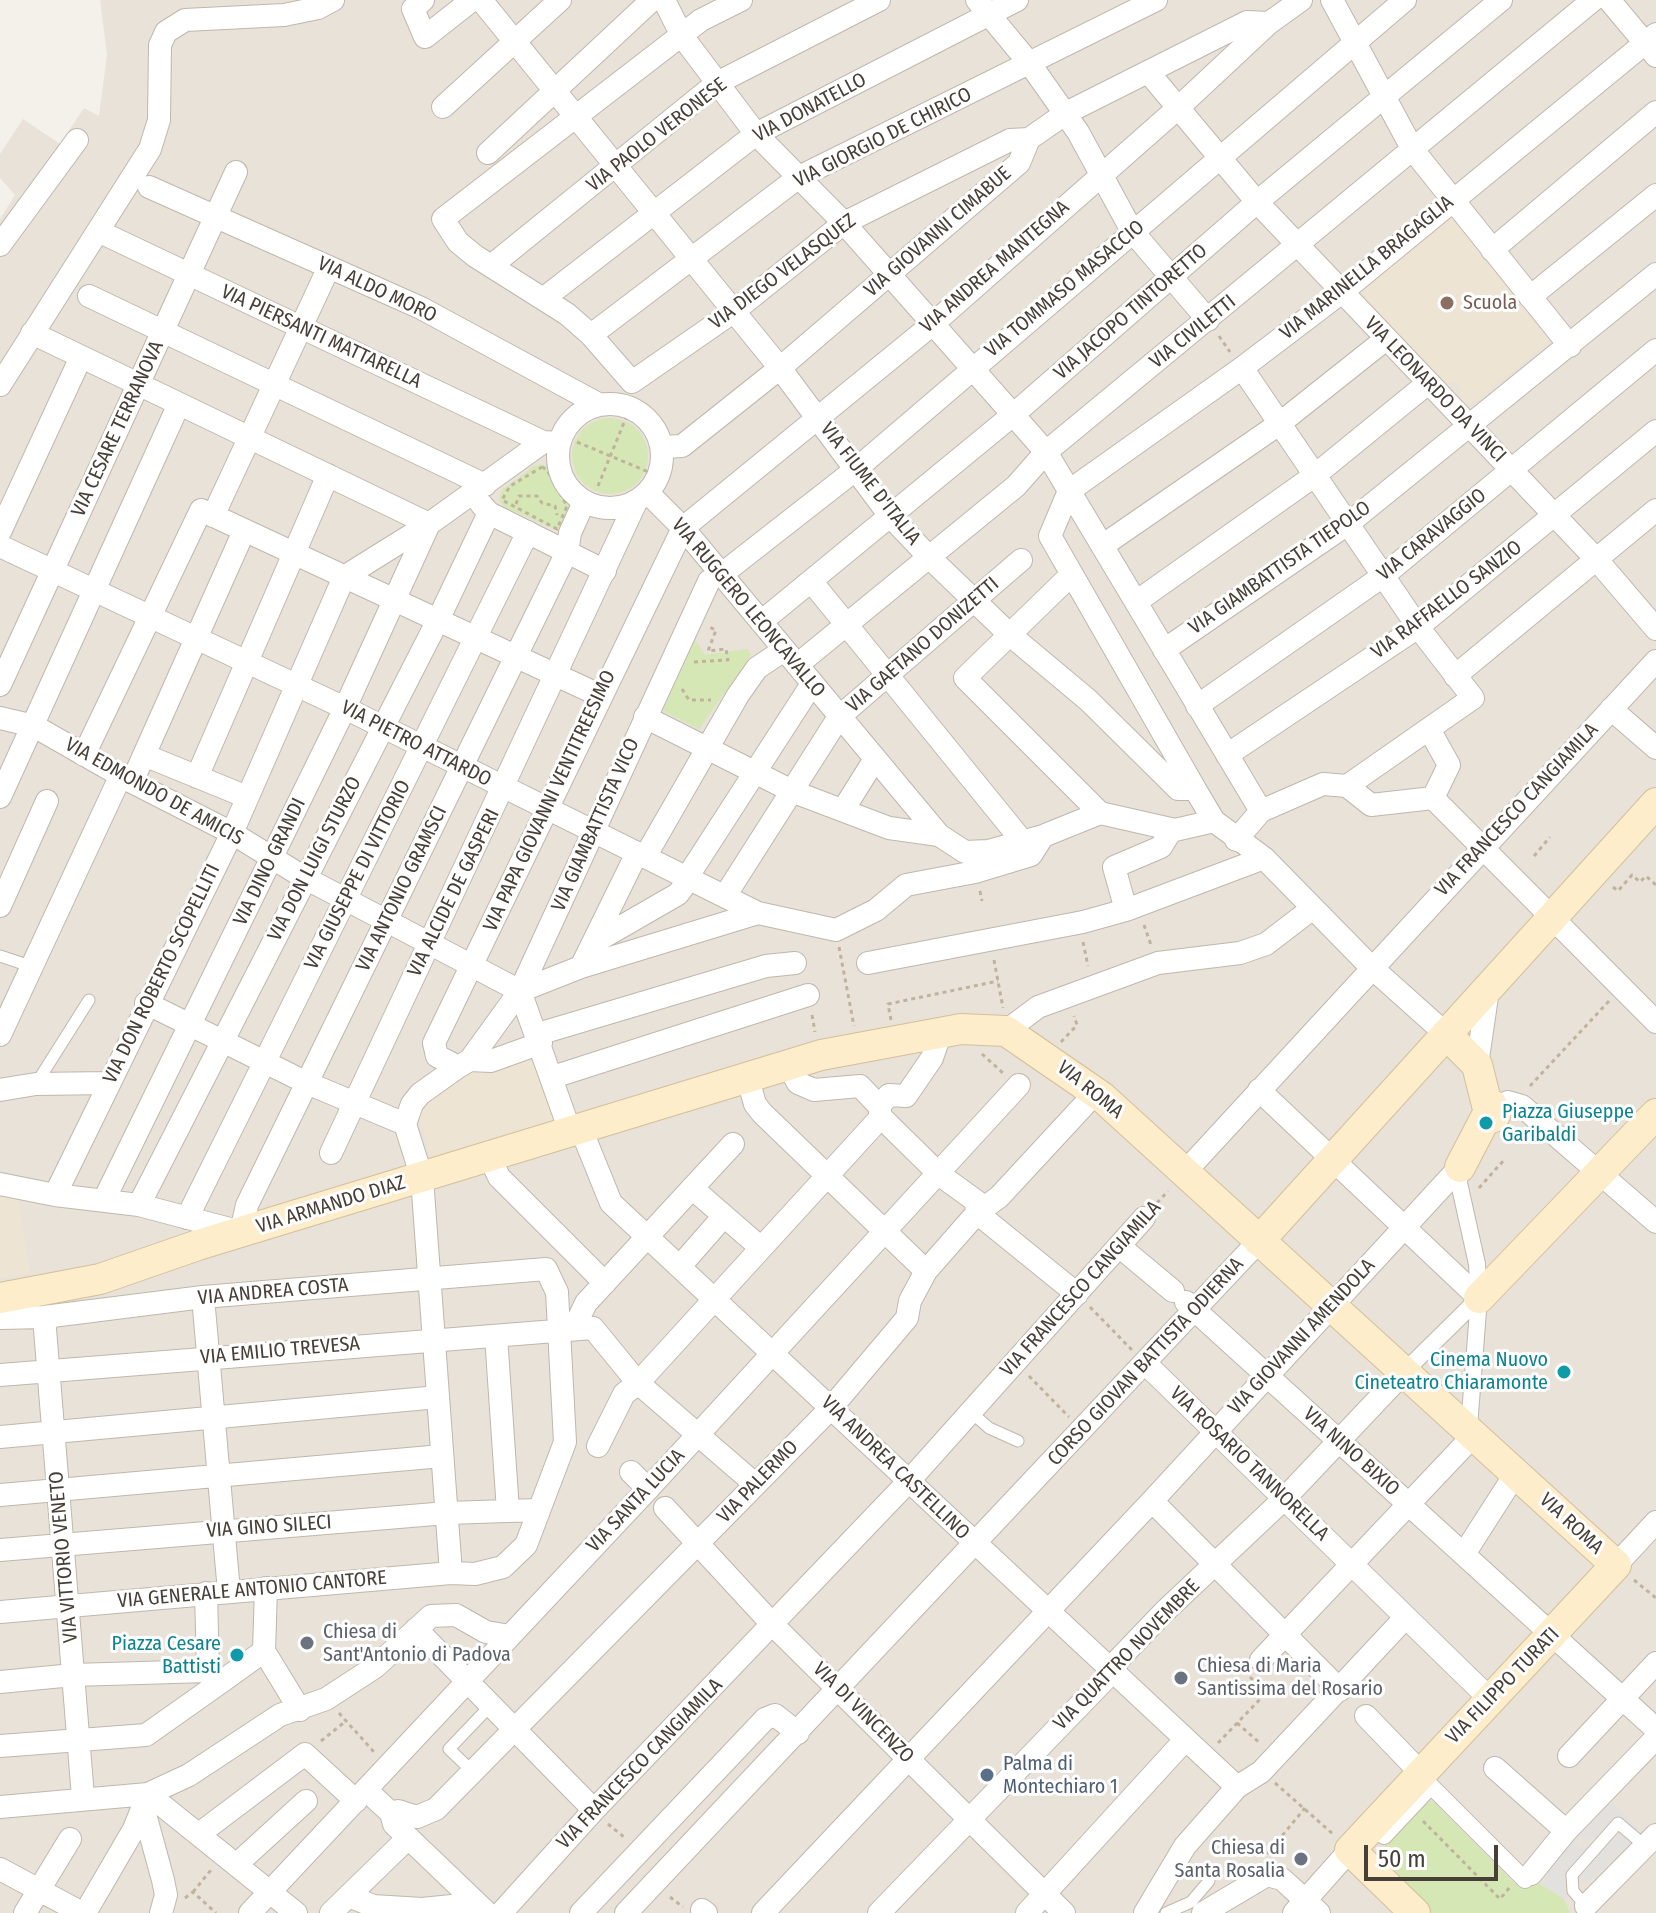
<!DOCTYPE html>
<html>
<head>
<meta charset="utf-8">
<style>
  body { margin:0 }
  #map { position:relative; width:1656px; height:1913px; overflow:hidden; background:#f4f0ea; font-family:"Fira Sans Condensed",sans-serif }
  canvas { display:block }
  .scale { position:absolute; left:1364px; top:1845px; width:134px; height:36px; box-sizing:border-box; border:4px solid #484038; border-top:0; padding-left:10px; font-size:24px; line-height:28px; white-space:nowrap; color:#484038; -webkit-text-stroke:6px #fff; paint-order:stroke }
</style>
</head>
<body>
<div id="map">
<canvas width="1656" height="1913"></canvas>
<div class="scale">50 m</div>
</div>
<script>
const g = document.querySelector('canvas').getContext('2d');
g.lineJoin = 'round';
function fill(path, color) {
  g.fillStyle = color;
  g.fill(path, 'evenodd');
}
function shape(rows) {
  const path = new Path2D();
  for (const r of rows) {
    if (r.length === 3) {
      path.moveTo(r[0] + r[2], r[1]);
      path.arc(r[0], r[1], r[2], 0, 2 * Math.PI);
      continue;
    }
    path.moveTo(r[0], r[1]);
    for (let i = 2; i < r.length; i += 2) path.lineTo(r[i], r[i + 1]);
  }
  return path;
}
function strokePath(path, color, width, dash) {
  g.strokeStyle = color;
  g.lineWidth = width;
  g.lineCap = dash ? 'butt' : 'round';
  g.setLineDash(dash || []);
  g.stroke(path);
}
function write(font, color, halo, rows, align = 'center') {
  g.font = font + ' "Fira Sans Condensed",sans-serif';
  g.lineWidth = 6;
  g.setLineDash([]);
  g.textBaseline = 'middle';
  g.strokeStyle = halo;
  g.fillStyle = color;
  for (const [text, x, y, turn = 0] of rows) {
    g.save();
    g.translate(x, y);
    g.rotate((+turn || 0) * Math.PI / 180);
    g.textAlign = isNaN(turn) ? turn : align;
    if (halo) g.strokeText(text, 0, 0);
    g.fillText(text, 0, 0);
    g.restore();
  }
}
fill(shape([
  [100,0,1656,0,1656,1913,0,1913,0,219,15,195,0,178,0,154,23,119,60,144,84,108,99,116,107,55]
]), '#e8e2d8');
fill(shape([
  [1451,216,1551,334,1551,341,1472,404,1465,404,1460,398,1461,389,1454,382,1443,382,1359,293,1444,219,1445,230,1447,217],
  [525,1055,530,1063,539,1060,561,1123,432,1162,416,1107,463,1074],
  [0,1192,18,1198,30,1274,0,1278]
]), '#ede4d4');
fill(shape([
  [610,456,38],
  [542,464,549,468,570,506,559,531,504,507,499,500,502,490,534,466],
  [695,640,705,655,747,649,751,655,699,729,663,711],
  [1423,1800,1434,1802,1514,1883,1522,1889,1540,1884,1553,1889,1562,1895,1570,1913,1431,1913,1388,1871,1381,1855,1390,1835]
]), '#d4e7b4');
fill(shape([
  [1609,1799,1642,1832,1588,1882,1580,1881,1564,1899,1540,1884,1574,1839,1579,1849,1596,1842,1593,1837,1584,1840,1579,1833]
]), '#e3e1de');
const service = shape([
  [0,956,30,966],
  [36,1084,89,1000],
  [971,1412,989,1428,1018,1441],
  [473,1772,449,1749,490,1706],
  [1586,1906,1573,1891,1572,1875,1618,1823,1645,1846],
  [1166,1913,1191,1902,1209,1881]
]);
const pedestrian = shape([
  [1460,1167,1459,1183,1477,1264,1479,1298,1469,1427],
  [1404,1372,1479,1298],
  [1372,1825,1384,1836,1431,1786,1525,1880,1531,1874]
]);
const minor = shape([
  [423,0,413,9,425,37,472,0],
  [481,0,780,368,890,516,930,558,1009,634,1088,700,1178,789,1195,789,1214,821,1264,858,1371,967,1446,1034],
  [664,0,682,36,756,134,844,223,1046,452,1261,811],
  [977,0,1030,64,1078,132,1132,231,1208,320],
  [1332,0,1413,150,1570,346],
  [1609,0,1656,56],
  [1149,73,1257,202,1597,560,1656,629],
  [443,107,560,0],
  [488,153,652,0],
  [149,187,421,308,600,405],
  [98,231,543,442],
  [0,245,77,140],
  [1492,250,1656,112],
  [491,266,717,83,879,0],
  [89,296,485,485],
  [1530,297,1656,195],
  [543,299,756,134,1017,0],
  [32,333,429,524,345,708,105,1198],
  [591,335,799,177,1156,0],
  [1242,368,1418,627,1473,698,1347,786],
  [632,382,591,335,567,314,475,256,458,242,443,219,701,20,741,0],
  [632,382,733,312,844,223,1010,140,1029,139],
  [0,385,150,149,159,120,160,45,166,32,185,20,284,15,318,8,333,0],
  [610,456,52],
  [662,447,682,446,780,368,1019,163,1029,139,1066,113,1247,22,1269,23],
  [648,493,683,528,939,835,965,852,988,851,1043,836,1100,813,1175,830,1214,821],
  [481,504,489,513,605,571],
  [213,516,329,267],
  [0,532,81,357],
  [0,546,345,708,758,913,836,930,876,910,906,885,975,872,1031,855,1043,836],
  [1102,546,1279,424,1386,339],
  [722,574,855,470,1405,0],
  [1071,575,965,678,1100,813],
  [811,581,1023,842],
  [1136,602,1314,476,1428,383],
  [761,622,1014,414,1257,202,1501,0],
  [1164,650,1349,523,1656,274],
  [797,665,1016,486,1046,452,1593,0],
  [1455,676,1656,510],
  [0,685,236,172],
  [1197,706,1383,576,1656,350],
  [1611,709,1656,748],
  [645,717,794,792,889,828,939,835],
  [0,718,34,726,132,782,232,833,305,878,520,991,571,1134],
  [1429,729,1449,765,1433,798],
  [84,755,201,510,599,695],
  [144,755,247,797],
  [1227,755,1418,627,1656,431],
  [197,777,328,475],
  [132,782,244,531],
  [1195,789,1050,536,1069,491,1242,368,1342,292,1656,34],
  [0,797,179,404],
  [843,810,875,759],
  [1236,840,1261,811,1323,784,1347,786,1371,805,1433,798,1656,1022],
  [645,857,738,695,757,668,784,650],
  [688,876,812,684],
  [725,896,839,717,1021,560],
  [0,906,47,801],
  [1126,910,1114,867,1161,847,1172,829],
  [593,943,678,894,690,878],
  [868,963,1083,922,1126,910,1264,858],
  [581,967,637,853],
  [520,991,581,967,758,913],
  [146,1003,307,1083,405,1124,422,1178,451,1573],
  [1006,1031,1038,1007,1158,963,1240,953,1266,944,1313,908],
  [538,1034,766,966,795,963],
  [0,1035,121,775],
  [470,1060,520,991,709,581],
  [1477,1065,1488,990],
  [458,1067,437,1056,434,1043,683,528,934,323,1178,108,1269,23,1301,0],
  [789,1067,798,1083,814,1090,860,1086,879,1106,881,1117,940,1175,976,1201,977,1213,1077,1294],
  [553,1077,808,995],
  [748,1079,755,1104,762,1113,926,1271],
  [0,1090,36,1084,108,1083],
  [1259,1090,1479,1298],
  [879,1106,889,1095,906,1096,932,1058,941,1032],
  [1495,1109,1508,1102,1522,1106,1656,1222],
  [405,1124,412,1104,420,1094,458,1067,470,1060,491,1061,541,1043],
  [581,1129,611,1203,1237,1787],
  [331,1153,636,502],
  [490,1158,499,1177,605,1283],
  [1184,1173,1656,661],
  [0,1184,55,1195,139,1205,241,1232,247,1205,567,552,570,533,584,502],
  [692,1188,761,1248],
  [55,1195,232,833,344,577,429,524,543,442,559,443],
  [139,1205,438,620,489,513],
  [187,1218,528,532],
  [1119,1246,1173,1291],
  [681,1265,724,1216],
  [203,1297,229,1592],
  [1186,1302,1656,1729],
  [44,1317,83,1797],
  [0,1318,44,1317,203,1297,546,1269,557,1292,565,1442,526,1545,503,1567,475,1574,451,1573,0,1612],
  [574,1328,586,1303,733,1144],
  [496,1336,508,1511],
  [1146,1364,1490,1699],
  [0,1375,593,1328,638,1383,755,1484],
  [0,1437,438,1397],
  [598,1446,624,1394,638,1383,881,1117],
  [631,1472,648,1489],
  [0,1495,442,1456],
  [1152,1501,1340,1690],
  [665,1508,773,1625,1064,1913],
  [0,1550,447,1513,538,1510],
  [1464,1554,1516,1473],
  [1616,1565,1656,1522],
  [206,1593,208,1671,221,1682,264,1651,266,1588],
  [416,1629,594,1810],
  [264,1651,300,1710],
  [1261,1660,1475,1434],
  [0,1682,73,1675,208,1671],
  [1366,1716,1420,1772],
  [0,1746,146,1735,221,1682],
  [1569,1756,1656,1663],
  [1495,1768,1566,1831],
  [366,1790,391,1813,394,1824,487,1913],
  [148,1794,296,1913],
  [0,1807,148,1794,189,1775,280,1715,326,1699,375,1667,431,1616,456,1615,486,1632,510,1636],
  [143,1807,163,1880,166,1895,161,1913],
  [391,1813,398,1811,417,1817,436,1809,831,1408,907,1318,910,1301,926,1271,977,1213,999,1197,1087,1102],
  [199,1834,305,1754,356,1801],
  [237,1864,306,1801],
  [0,1869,82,1913],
  [1531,1874,1566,1831,1656,1738],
  [349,1896,373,1906,422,1909,462,1905,473,1900],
  [1586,1906,1656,1835],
  [702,1910,706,1913],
  [25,1913,70,1839],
  [85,1913,134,1829,148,1794],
  [250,1913,648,1489,1019,1085],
  [331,1913,408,1838],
  [501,1913,594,1810,908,1482,1144,1218],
  [581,1913,765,1719,775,1715,798,1733],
  [626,1913,1259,1241],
  [763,1913,1152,1501,1460,1167],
  [879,1913,1112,1672,1119,1659,1164,1612,1285,1498,1404,1372],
  [1027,1913,1185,1740],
  [1145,1913,1185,1846,1237,1787,1261,1772,1405,1618],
  [1203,1913,1267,1875,1282,1879,1319,1913],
  [1294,1913,1350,1850]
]);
const secondary = shape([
  [1446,1034,1477,1065,1487,1105,1492,1105,1496,1113,1494,1117,1485,1119,1460,1167],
  [1259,1241,1656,803],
  [0,1298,100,1279,198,1245,821,1055,961,1029,1006,1031,1102,1097,1616,1565,1350,1850,1415,1913],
  [1479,1298,1656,1114]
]);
strokePath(service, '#c0b7ac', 13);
strokePath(pedestrian, '#c0b7ac', 18);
strokePath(minor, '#c0b7ac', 24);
strokePath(secondary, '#d3bf9a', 32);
strokePath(shape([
  [1219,336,1230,352],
  [577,442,651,473],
  [542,467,547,470,567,506,557,529,502,500,510,486,542,467],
  [598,486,630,408],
  [516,504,519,496,537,496,542,503,555,506,557,515],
  [694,662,728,660,726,649,708,651,716,630,709,627],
  [682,689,689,700,711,700],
  [1534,856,1550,837],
  [1613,887,1618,891,1632,875,1640,882,1646,876,1656,885],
  [980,891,982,901],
  [1144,925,1151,945],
  [1083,942,1088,966],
  [839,947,854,1026],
  [994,960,1003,1008],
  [812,1015,815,1032],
  [891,1020,888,1004,998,981],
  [1061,1042,1077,1025,1074,1016],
  [982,1054,1003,1073],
  [1530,1086,1609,1001],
  [1479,1188,1504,1160],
  [1157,1203,1168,1191],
  [1090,1307,1132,1350],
  [1029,1376,1069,1417],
  [1634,1580,1656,1598],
  [339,1713,374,1752],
  [1237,1723,1261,1744],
  [321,1741,346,1721],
  [1218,1743,1266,1693,1249,1676],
  [1275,1783,1333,1834],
  [1423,1821,1500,1899,1510,1887],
  [608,1824,624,1837],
  [1267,1854,1305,1808],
  [193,1892,211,1870],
  [670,1897,683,1907],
  [185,1898,193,1892,216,1913]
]), '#c1b29e', 3, [4, 4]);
strokePath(service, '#fff', 11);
strokePath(pedestrian, '#fff', 16);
strokePath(minor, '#fff', 22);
strokePath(secondary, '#fdedcb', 30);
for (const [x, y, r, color] of [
  [1447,303,8,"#8d6e63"],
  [1486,1123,8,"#0f9aa8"],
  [1564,1372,8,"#0f9aa8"],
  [307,1643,8,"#6b7280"],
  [237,1655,8,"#0f9aa8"],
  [1181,1678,8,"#6b7280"],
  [987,1775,8,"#5c6f8a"],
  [1301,1859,8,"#6b7280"]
]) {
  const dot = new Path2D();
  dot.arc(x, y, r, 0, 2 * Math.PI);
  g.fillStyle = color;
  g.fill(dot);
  strokePath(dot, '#fff', 3);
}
write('20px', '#484038', '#fff', [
  ["VIA DONATELLO",810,108,-28],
  ["VIA PAOLO VERONESE",657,135,-38],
  ["VIA GIORGIO DE CHIRICO",883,138,-27],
  ["VIA GIOVANNI CIMABUE",938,232,-41],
  ["VIA ANDREA MANTEGNA",995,267,-41],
  ["VIA MARINELLA BRAGAGLIA",1367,268,-39],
  ["VIA DIEGO VELASQUEZ",783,272,-37],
  ["VIA TOMMASO MASACCIO",1065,289,-40],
  ["VIA ALDO MORO",377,290,25],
  ["VIA JACOPO TINTORETTO",1131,312,-41],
  ["VIA CIVILETTI",1193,332,-39],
  ["VIA PIERSANTI MATTARELLA",321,337,25],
  ["VIA LEONARDO DA VINCI",1435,390,46],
  ["VIA CESARE TERRANOVA",118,429,-65],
  ["VIA FIUME D'ITALIA",870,484,52],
  ["VIA CARAVAGGIO",1432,535,-39],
  ["VIA GIAMBATTISTA TIEPOLO",1280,568,-35],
  ["VIA RAFFAELLO SANZIO",1447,600,-37],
  ["VIA RUGGERO LEONCAVALLO",748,608,50],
  ["VIA GAETANO DONIZETTI",923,645,-41],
  ["VIA PIETRO ATTARDO",416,744,27],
  ["VIA EDMONDO DE AMICIS",154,792,29],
  ["VIA PAPA GIOVANNI VENTITREESIMO",550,801,-65],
  ["VIA FRANCESCO CANGIAMILA",1517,810,-47],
  ["VIA GIAMBATTISTA VICO",596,825,-66],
  ["VIA DON LUIGI STURZO",315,859,-63],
  ["VIA DINO GRANDI",270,862,-64],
  ["VIA GIUSEPPE DI VITTORIO",358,875,-63],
  ["VIA ANTONIO GRAMSCI",402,889,-64],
  ["VIA ALCIDE DE GASPERI",454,893,-64],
  ["VIA DON ROBERTO SCOPELLITI",162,974,-64],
  ["VIA ROMA",1090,1090,39],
  ["VIA ARMANDO DIAZ",331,1205,-17],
  ["VIA FRANCESCO CANGIAMILA",1081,1289,-48],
  ["VIA ANDREA COSTA",273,1292,-5],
  ["VIA GIOVANNI AMENDOLA",1302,1337,-47],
  ["VIA EMILIO TREVESA",280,1351,-5],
  ["CORSO GIOVAN BATTISTA ODIERNA",1146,1362,-47],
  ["VIA NINO BIXIO",1351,1452,42],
  ["VIA ROSARIO TANNORELLA",1249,1464,44],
  ["VIA ANDREA CASTELLINO",895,1468,44],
  ["VIA PALERMO",758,1482,-46],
  ["VIA SANTA LUCIA",636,1501,-47],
  ["VIA ROMA",1571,1524,43],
  ["VIA GINO SILECI",269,1527,-4],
  ["VIA VITTORIO VENETO",64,1557,-95],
  ["VIA GENERALE ANTONIO CANTORE",252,1590,-5],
  ["VIA QUATTRO NOVEMBRE",1127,1655,-46],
  ["VIA FILIPPO TURATI",1503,1686,-46],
  ["VIA DI VINCENZO",863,1713,45],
  ["VIA FRANCESCO CANGIAMILA",640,1764,-46]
]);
write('20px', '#785e54', '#fff', [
  ["Scuola",1463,303]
], 'left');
write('20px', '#0d838f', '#fff', [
  ["Piazza Giuseppe",1502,1112,"left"],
  ["Garibaldi",1502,1135,"left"],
  ["Cinema Nuovo",1548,1360],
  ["Cineteatro Chiaramonte",1548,1383],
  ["Piazza Cesare",221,1644],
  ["Battisti",221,1667]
], 'right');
write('20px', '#5b616d', '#fff', [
  ["Chiesa di",323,1632],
  ["Sant'Antonio di Padova",323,1655],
  ["Chiesa di Maria",1197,1666],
  ["Santissima del Rosario",1197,1689],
  ["Chiesa di",1285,1848,"right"],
  ["Santa Rosalia",1285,1871,"right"]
], 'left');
write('20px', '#4e5e75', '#fff', [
  ["Palma di",1003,1764],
  ["Montechiaro 1",1003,1787]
], 'left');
</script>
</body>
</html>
